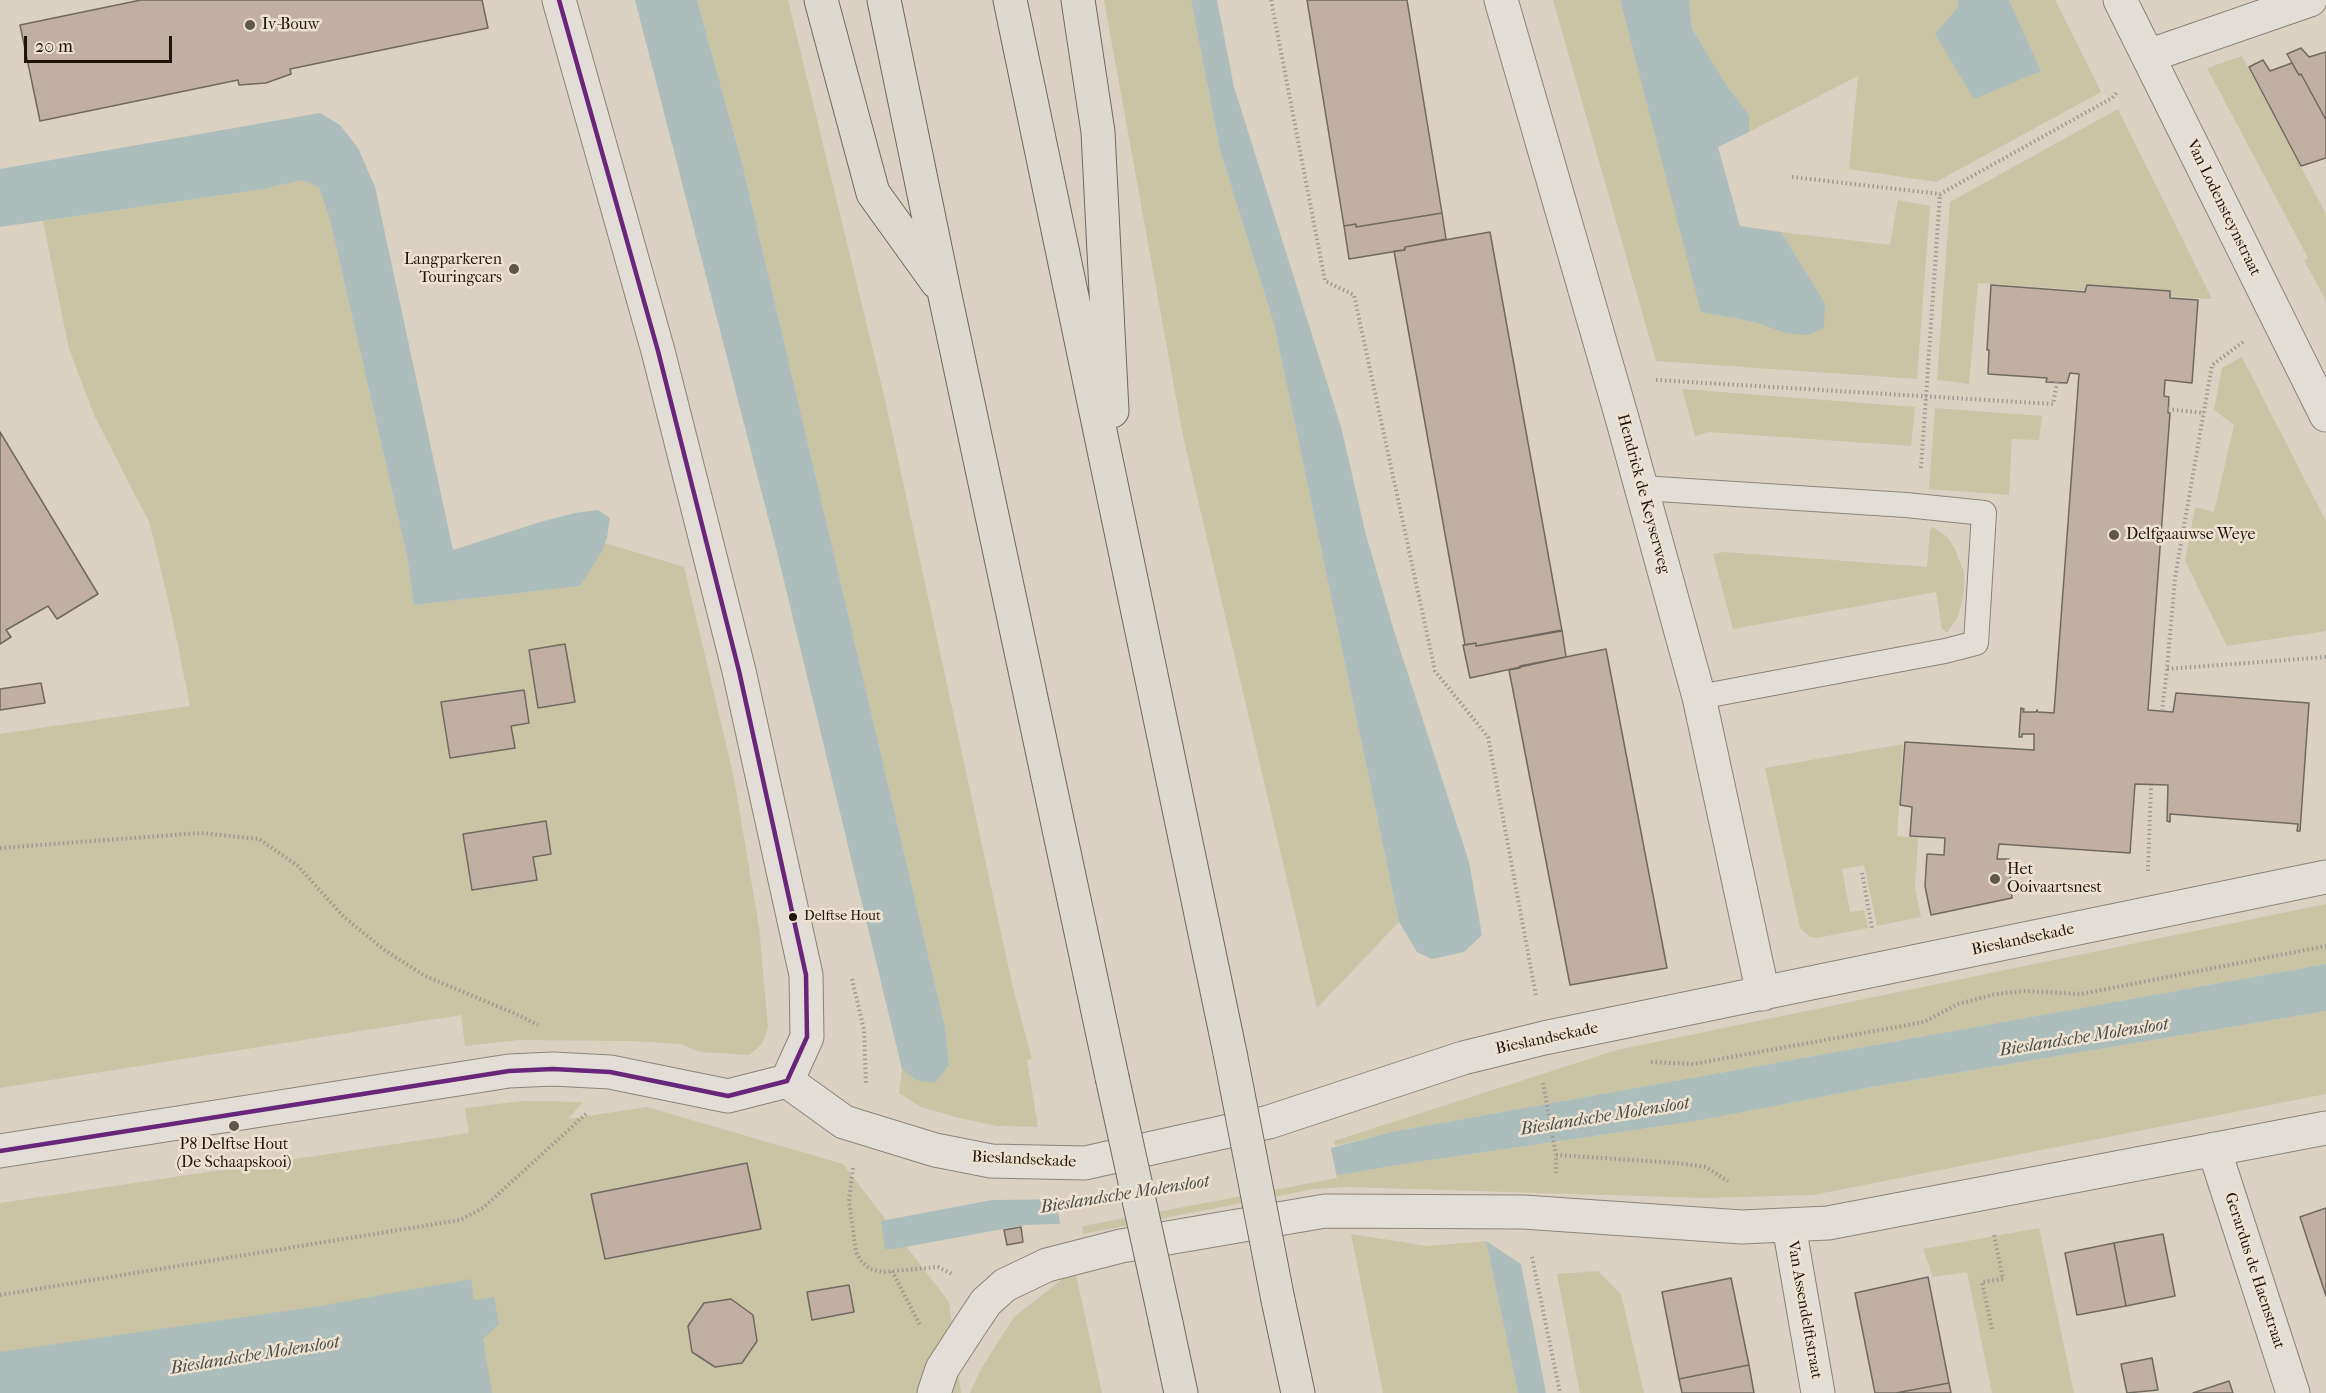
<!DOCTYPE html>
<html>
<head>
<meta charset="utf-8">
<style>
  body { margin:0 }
  #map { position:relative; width:2326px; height:1393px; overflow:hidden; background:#dad1c3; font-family:"IM FELL French Canon",serif }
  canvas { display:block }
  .scale { position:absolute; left:24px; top:36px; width:148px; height:27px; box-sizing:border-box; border:3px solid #1f160b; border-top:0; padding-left:8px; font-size:18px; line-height:21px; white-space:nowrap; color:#1f160b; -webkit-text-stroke:4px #ede2d2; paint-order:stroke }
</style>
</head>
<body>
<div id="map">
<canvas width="2326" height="1393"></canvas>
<div class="scale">20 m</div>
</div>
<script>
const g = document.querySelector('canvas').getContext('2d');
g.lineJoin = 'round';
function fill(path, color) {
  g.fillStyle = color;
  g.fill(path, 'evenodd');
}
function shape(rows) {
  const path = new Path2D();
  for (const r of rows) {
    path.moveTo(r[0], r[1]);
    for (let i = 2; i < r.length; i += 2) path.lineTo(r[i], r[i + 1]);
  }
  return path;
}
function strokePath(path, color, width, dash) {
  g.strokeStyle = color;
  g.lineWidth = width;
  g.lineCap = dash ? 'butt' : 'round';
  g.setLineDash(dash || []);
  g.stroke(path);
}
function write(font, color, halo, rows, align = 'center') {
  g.font = font + ' "IM FELL French Canon",serif';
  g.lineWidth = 5;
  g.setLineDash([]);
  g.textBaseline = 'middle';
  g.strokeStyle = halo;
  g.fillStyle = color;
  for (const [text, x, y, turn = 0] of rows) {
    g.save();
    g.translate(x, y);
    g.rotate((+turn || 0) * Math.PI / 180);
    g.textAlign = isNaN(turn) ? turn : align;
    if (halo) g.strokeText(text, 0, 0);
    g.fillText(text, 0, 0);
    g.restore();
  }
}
fill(shape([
  [697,0,788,0,886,404,1013,988,1032,1059,1027,1060,1038,1127,997,1126,955,1117,921,1107,899,1093,902,1069,916,1080,949,1065,945,1027,742,163],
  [1104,0,1191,0,1220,150,1274,324,1399,922,1317,1008,1183,436],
  [1553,0,1620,0,1702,312,1754,322,1785,333,1825,303,1781,232,1890,245,1898,200,1930,206,1917,379,1656,361],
  [1689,0,1957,0,1959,6,2041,71,2009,0,2055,0,2101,92,1936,182,1849,169,1858,76,1749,132,1749,115,1729,89,1692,29],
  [2242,56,2326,214,2326,301,2304,260,2308,258,2207,68],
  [2118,109,2212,299,1978,283,1969,384,1937,380,1950,202],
  [301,180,319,187,330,220,407,556,414,605,580,586,605,543,684,567,734,778,759,927,768,1027,762,1044,749,1055,700,1052,680,1044,634,1041,519,1040,465,1046,461,1015,0,1088,0,734,190,706,173,621,150,524,94,415,69,349,43,221,265,189],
  [2242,357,2326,521,2326,631,2227,646,2185,561,2195,507,2214,512,2234,425,2214,410,2222,368],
  [1682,389,1915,407,1911,446,1709,432,1695,436],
  [1935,408,2042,416,2039,440,2012,439,2009,495,1929,489],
  [1933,527,1946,536,1954,547,1964,572,1964,590,1961,606,1957,618,1947,633,1942,629,1936,592,1733,629,1713,554,1725,552,1927,567,1930,530],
  [1903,744,1897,836,1918,838,1915,888,1921,917,1877,926,1864,865,1842,869,1850,912,1864,910,1868,928,1817,938,1810,937,1800,928,1765,768],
  [2326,904,2326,964,1391,1132,1335,1146,1334,1141,1617,1050],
  [2326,1011,2326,1094,1813,1195,1704,1198,1347,1187,1314,1189,1083,1234,1082,1223,1202,1199,1397,1165,1702,1120,1877,1086],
  [522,1101,583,1102,568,1119,647,1107,843,1164,949,1302,961,1393,0,1393,0,1203,469,1133,465,1108],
  [2039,1228,2074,1393,1992,1393,1967,1272,1933,1277,1923,1249],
  [1351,1234,1427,1246,1486,1241,1518,1393,1383,1393],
  [1598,1271,1621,1294,1644,1393,1580,1393,1557,1274],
  [1076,1275,1102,1393,970,1393,981,1369,1014,1317,1065,1277]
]), '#c8c4a4');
fill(shape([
  [635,0,697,0,742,163,945,1027,949,1065,935,1083,916,1080,902,1069,777,552],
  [1191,0,1217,0,1234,87,1341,427,1366,535,1395,634,1469,862,1482,935,1464,952,1432,959,1417,952,1399,922,1274,324,1220,150],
  [1620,0,1689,0,1692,29,1729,89,1749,115,1749,132,1718,147,1740,226,1781,232,1825,303,1824,328,1807,335,1785,333,1754,322,1701,312],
  [1957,0,2009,0,2041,71,1974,99,1935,34,1959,6],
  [320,113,340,125,358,148,375,187,453,550,540,522,575,513,598,510,610,518,607,538,602,551,580,586,414,605,407,556,330,220,319,187,301,180,265,189,0,227,0,169],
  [2326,964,2326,1011,1877,1086,1702,1120,1397,1165,1202,1199,1082,1223,1025,1225,894,1249,885,1249,881,1221,992,1200,1083,1199,1301,1156,1391,1132],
  [1486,1241,1521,1264,1546,1393,1518,1393],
  [471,1279,474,1300,494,1297,499,1324,483,1339,492,1393,0,1393,0,1352,314,1307]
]), '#acbdbb');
fill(shape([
  [1330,1144,1337,1178,1083,1226,1061,1227,1055,1197,1082,1196,1301,1153]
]), '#dad1c3');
const building = shape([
  [141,0,482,0,488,28,290,69,291,74,266,83,239,85,238,80,40,121,20,25,141,0],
  [1307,0,1407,0,1442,213,1356,227,1356,224,1344,226,1307,0],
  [2301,48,2309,57,2326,52,2326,120,2301,74,2299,75,2287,54,2301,48],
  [2263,60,2270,71,2292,63,2299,75,2301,74,2326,120,2326,158,2301,166,2249,67,2263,60],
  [1442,213,1446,239,1405,247,1404,250,1349,259,1344,226,1356,224,1356,227,1442,213],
  [1490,232,1562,631,1476,646,1476,643,1465,645,1394,251,1405,250,1405,247,1490,232],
  [1991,285,2085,292,2087,285,2170,291,2170,298,2198,300,2192,383,2165,380,2164,396,2169,397,2168,413,2170,413,2148,710,2173,712,2176,693,2309,703,2300,831,2297,831,2298,824,2170,814,2170,822,2167,821,2168,785,2135,784,2130,853,1999,844,1997,859,2009,859,2012,898,1931,915,1925,886,1927,854,1944,855,1945,838,1910,836,1912,807,1900,805,1905,742,2034,750,2034,734,2022,734,2022,737,2019,737,2021,708,2024,709,2023,712,2036,712,2037,710,2038,712,2054,713,2079,374,2070,373,2067,383,2046,382,2047,378,1988,374,1989,350,1987,350,1991,285],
  [0,432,98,594,57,619,48,606,6,630,11,637,0,644,0,432],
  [1562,630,1566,657,1470,678,1463,645,1476,643,1476,646,1562,630],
  [565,644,575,702,538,708,529,650,565,644],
  [1606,649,1667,968,1570,985,1509,670,1520,668,1520,666,1606,649],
  [41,683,45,703,0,710,0,689,41,683],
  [524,690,529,723,511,726,515,748,450,758,441,702,524,690],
  [546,821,551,854,533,857,537,880,472,890,463,834,546,821],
  [747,1163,761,1229,605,1259,591,1194,747,1163],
  [2326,1208,2326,1296,2300,1217,2326,1208],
  [1021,1227,1023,1242,1007,1245,1004,1230,1021,1227],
  [2163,1234,2175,1296,2126,1306,2114,1243,2163,1234],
  [2114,1243,2126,1306,2077,1315,2065,1253,2114,1243],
  [1928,1277,1949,1383,1896,1393,1875,1393,1855,1293,1928,1277],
  [1731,1278,1749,1365,1679,1379,1662,1292,1731,1278],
  [849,1285,854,1312,812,1320,807,1292,849,1285],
  [731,1299,753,1315,757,1341,742,1363,715,1367,692,1352,688,1326,704,1303,731,1299],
  [2152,1358,2158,1390,2127,1393,2121,1364,2152,1358],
  [1749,1365,1754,1393,1682,1393,1679,1379,1749,1365],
  [2229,1381,2233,1393,2193,1393,2229,1381],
  [1949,1383,1951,1393,1896,1393,1949,1383]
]);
fill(building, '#c1afa3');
strokePath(building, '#6f6a61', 1.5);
const lane = shape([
  [1642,488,1906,505,1984,513,1976,643,1945,651,1699,697]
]);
const street = shape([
  [559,0,658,351,739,671,806,975,807,1037,787,1081],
  [1501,0,1622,418,1699,697,1763,994],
  [2120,0,2326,415],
  [2148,56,2310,0],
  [787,1081,844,1122,935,1150,991,1161,1085,1163,1269,1122,1463,1058,1544,1038,2326,877],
  [2214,1149,2293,1393],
  [0,1151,509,1071,553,1069,610,1072,728,1096,787,1081],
  [1789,1226,1818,1393],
  [934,1393,942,1369,970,1326,986,1302,1005,1285,1047,1265,1121,1246,1325,1211,1523,1212,1742,1227,1828,1223,2326,1128]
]);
const highway = shape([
  [821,0,873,193,937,282],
  [884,0,944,291,1112,1077],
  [1010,0,1230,1053],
  [1078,0,1098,132,1112,411],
  [1278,1300,1298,1393],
  [1166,1323,1181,1393]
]);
strokePath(lane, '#8a837a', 26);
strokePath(street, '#8a837a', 35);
strokePath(highway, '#6f6a61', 35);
strokePath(shape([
  [1271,0,1325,281,1354,295,1435,671,1488,737,1536,996],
  [1792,177,1940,194,2112,98,2118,91],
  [2243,342,2212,365,2175,578,2167,669,2326,657],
  [1656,380,2053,404,2057,382],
  [2168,409,2204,413],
  [1921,468,1940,194],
  [2162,711,2167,669],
  [0,848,200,833,259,839,298,866,343,916,383,949,425,976,516,1014,538,1025],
  [2148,871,2151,785],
  [1862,873,1872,928],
  [852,979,864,1030,866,1084],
  [1651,1062,1693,1064,1924,1022,1958,1004,1996,994,2025,991,2081,994,2326,946],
  [1543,1083,1556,1155,1556,1173],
  [1556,1155,1677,1163,1705,1167,1728,1181],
  [853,1168,849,1201,856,1252,860,1260,870,1269,882,1272,938,1267,954,1275],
  [1532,1257,1560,1393],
  [892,1271,920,1325],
  [0,1295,460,1220,483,1208,586,1114],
  [1992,1329,1982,1282,2003,1279,1994,1235]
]), '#9e9993', 4, [1.5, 3]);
strokePath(lane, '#e2ded7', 24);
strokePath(street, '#e2ded7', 33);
strokePath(highway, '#ddd9d1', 33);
const highwayBridge = shape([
  [1230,1053,1278,1300],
  [1112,1077,1166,1323]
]);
strokePath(highwayBridge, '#6f6a61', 35, []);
strokePath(highwayBridge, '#ddd9d1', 33);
strokePath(shape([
  [559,0,658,351,739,671,806,975,807,1037,787,1081],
  [0,1151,509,1071,553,1069,610,1072,728,1096,787,1081]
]), '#68257a', 4.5);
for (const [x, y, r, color] of [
  [250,25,6,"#60574b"],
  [514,269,6,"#60574b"],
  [2114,535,6,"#60574b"],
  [1995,879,6,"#60574b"],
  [793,917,5,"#1f160b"],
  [234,1126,6,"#60574b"]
]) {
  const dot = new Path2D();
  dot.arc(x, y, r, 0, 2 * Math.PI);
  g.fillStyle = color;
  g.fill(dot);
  strokePath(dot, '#ede2d2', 2);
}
write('14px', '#1f160b', '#ede2d2', [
  ["Delftse Hout",804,917]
], 'left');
write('16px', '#1f160b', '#ede2d2', [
  ["Iv-Bouw",262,25],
  ["Langparkeren",502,260,"right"],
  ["Touringcars",502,278,"right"],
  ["Delfgaauwse Weye",2126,535],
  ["Het",2007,870],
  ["Ooivaartsnest",2007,888],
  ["P8 Delftse Hout",234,1145,"center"],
  ["(De Schaapskooi)",234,1163,"center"]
], 'left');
write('16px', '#1f160b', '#ede2d2', [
  ["Van Lodensteynstraat",2223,208,64],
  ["Hendrick de Keyserweg",1643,494,75],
  ["Bieslandsekade",2023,940,-12],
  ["Bieslandsekade",1547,1039,-12],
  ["Bieslandsekade",1024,1160,3],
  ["Gerardus de Haenstraat",2254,1271,72],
  ["Van Assendelftstraat",1804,1310,80]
]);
write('italic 18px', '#494e48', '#ede2d2', [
  ["Bieslandsche Molensloot",2084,1038,-9],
  ["Bieslandsche Molensloot",1605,1117,-9],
  ["Bieslandsche Molensloot",1125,1195,-9],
  ["Bieslandsche Molensloot",255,1356,-9]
]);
</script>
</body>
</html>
